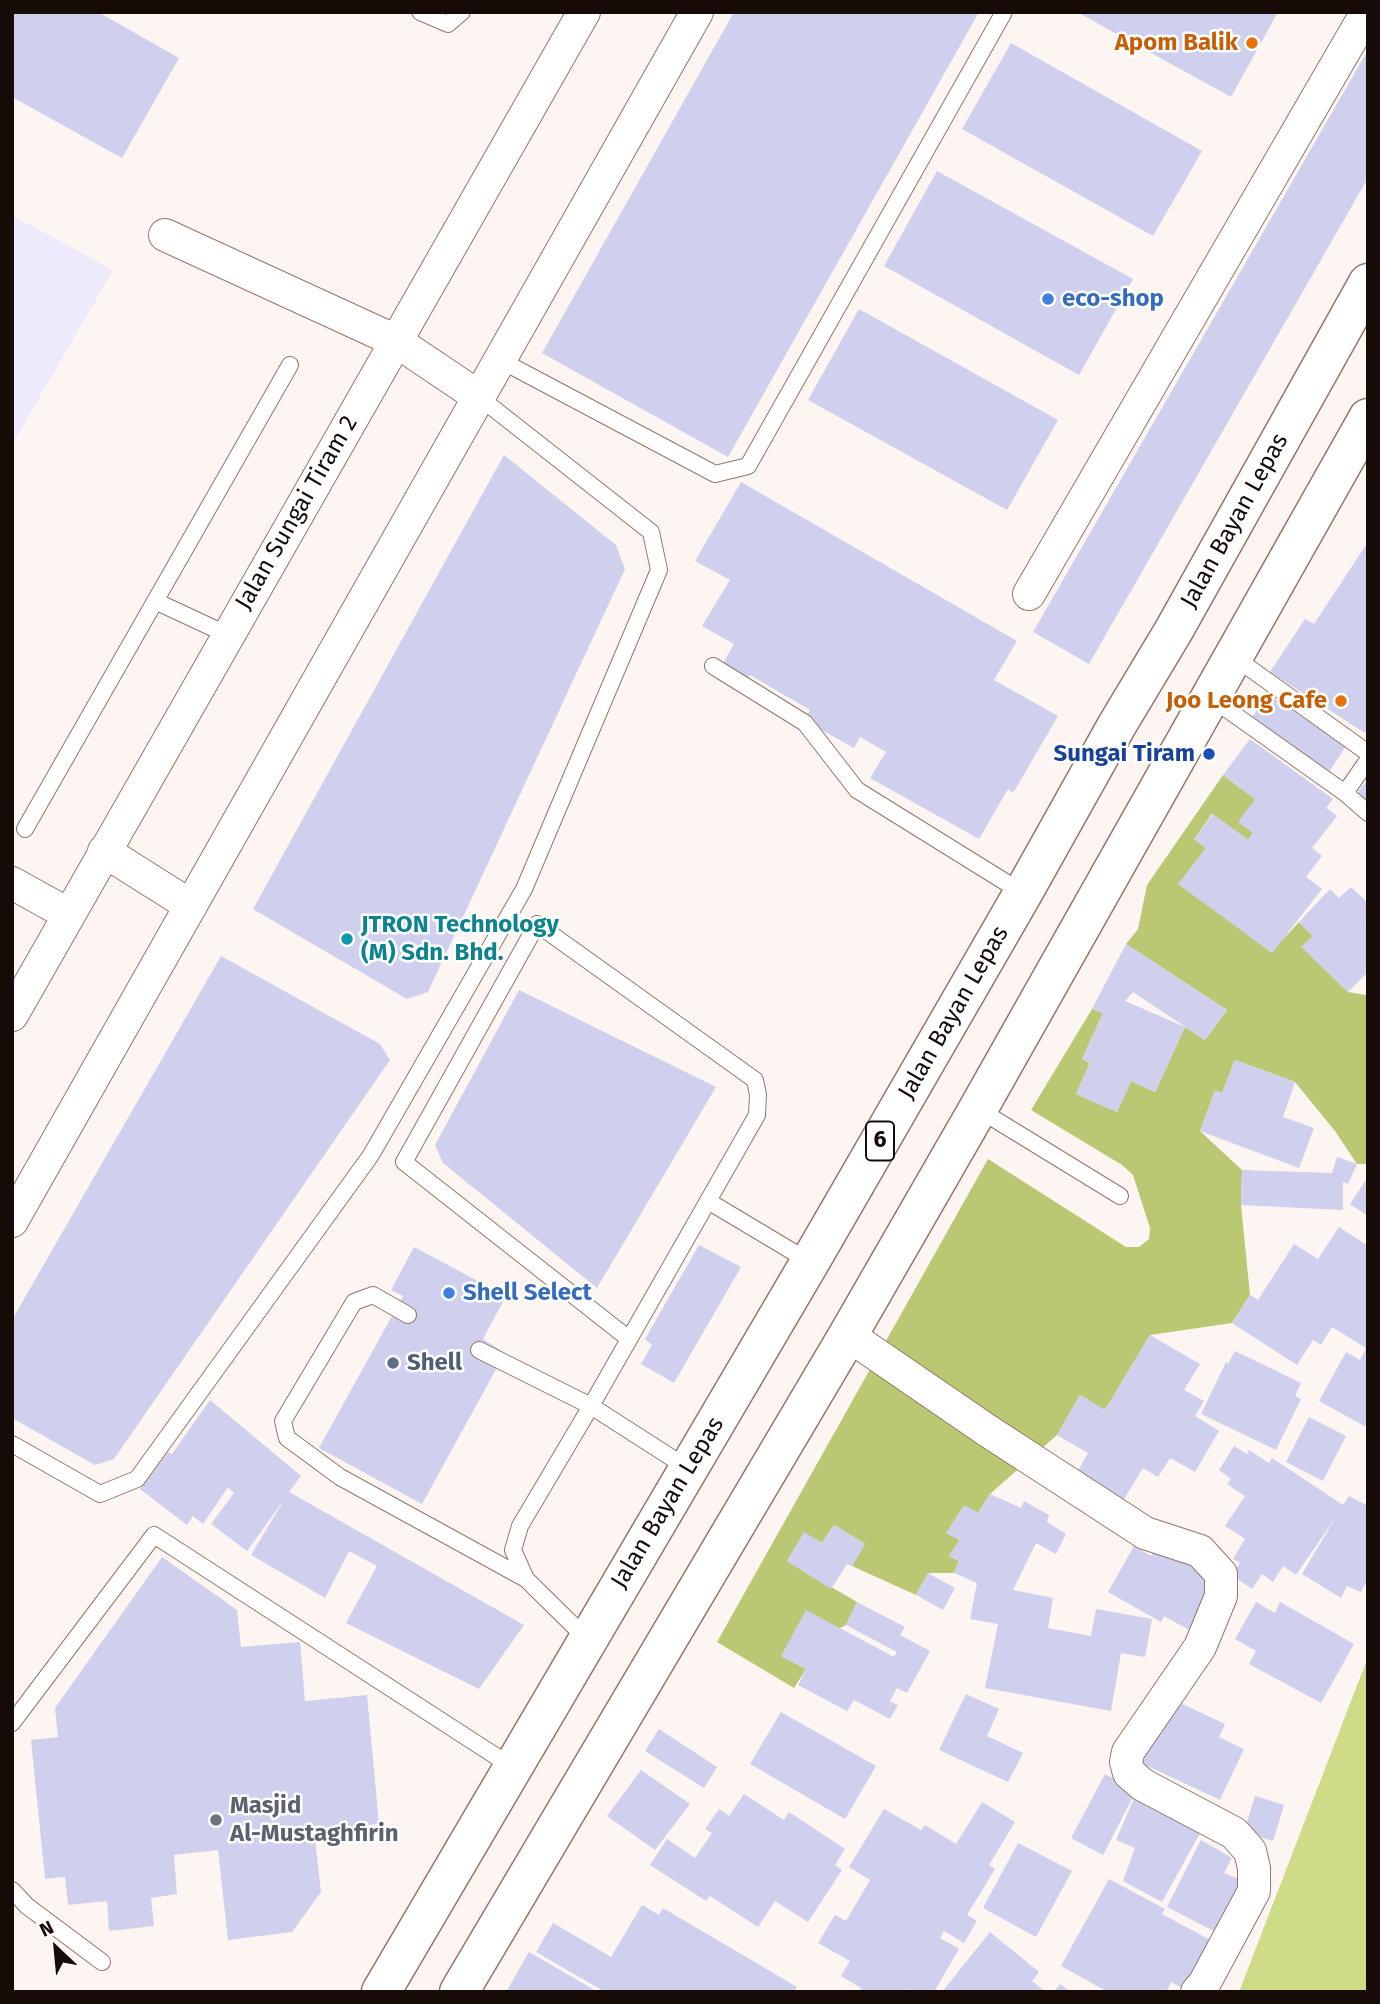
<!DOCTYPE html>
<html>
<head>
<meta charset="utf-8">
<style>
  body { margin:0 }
  #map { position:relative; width:1380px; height:2004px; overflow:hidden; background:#fcf5f2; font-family:"Fira Sans",sans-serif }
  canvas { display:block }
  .frame { position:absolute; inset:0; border:14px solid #160b07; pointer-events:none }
  .north { position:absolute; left:21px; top:1913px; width:70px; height:70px; -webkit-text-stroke:5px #fff; paint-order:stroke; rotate:334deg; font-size:19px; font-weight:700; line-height:28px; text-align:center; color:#160b07 }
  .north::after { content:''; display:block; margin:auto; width:24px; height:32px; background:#160b07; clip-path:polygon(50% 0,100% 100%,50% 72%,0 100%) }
</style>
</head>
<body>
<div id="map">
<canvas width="1380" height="2004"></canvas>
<div class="frame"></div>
<div class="north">N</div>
</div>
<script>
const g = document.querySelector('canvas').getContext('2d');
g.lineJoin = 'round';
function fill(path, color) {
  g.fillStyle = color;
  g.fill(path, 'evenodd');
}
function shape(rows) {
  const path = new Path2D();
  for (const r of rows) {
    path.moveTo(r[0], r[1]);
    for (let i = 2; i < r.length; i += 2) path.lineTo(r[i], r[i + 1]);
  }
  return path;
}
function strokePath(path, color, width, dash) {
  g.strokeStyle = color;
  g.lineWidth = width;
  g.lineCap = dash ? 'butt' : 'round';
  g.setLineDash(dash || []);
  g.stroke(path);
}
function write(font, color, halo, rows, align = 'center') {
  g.font = font + ' "Fira Sans",sans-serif';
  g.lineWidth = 5;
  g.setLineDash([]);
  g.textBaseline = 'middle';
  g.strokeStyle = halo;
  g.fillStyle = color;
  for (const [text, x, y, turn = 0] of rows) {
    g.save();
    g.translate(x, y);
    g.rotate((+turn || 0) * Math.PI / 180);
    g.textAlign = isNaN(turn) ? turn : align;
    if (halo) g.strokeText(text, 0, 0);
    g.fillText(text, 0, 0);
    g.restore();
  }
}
fill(shape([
  [12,215,113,270,12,445]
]), '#edeafb');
fill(shape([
  [1368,1657,1368,1992,1239,1992]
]), '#cedc87');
fill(shape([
  [1223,775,1255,799,1253,833,1248,840,1212,814,1194,839,1206,848,1179,884,1271,952,1299,922,1313,936,1302,947,1348,992,1366,995,1368,1164,1357,1164,1335,1131,1295,1082,1235,1060,1222,1093,1215,1091,1200,1131,1242,1170,1241,1205,1250,1295,1232,1323,1150,1335,1105,1410,1080,1395,1057,1435,990,1494,978,1513,964,1506,947,1533,960,1540,949,1556,959,1561,954,1573,928,1573,916,1595,852,1566,865,1544,834,1525,822,1543,804,1533,787,1561,857,1602,846,1625,781,1656,806,1669,794,1688,717,1642,988,1159,1126,1247,1139,1247,1149,1239,1150,1228,1133,1175,1122,1165,1031,1110,1092,1009,1103,1013,1082,1059,1090,1063,1076,1094,1117,1112,1131,1081,1155,1092,1185,1027,1205,1040,1227,1010,1126,944,1138,929,1147,885]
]), '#bbc873');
fill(shape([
  [12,12,98,12,179,58,122,158,12,97],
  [734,12,979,12,728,457,542,353],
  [1077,12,1278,12,1231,97],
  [1011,43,1202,151,1153,236,962,129],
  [1368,50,1368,178,1089,664,1033,632],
  [937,171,1133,279,1079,375,884,266],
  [859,309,1058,420,1007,510,808,400],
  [504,455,616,545,625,569,428,992,407,999,253,909],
  [741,482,1017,641,994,680,1058,716,1013,793,1008,789,979,839,870,778,886,752,860,737,854,748,804,720,810,710,750,675,747,679,722,665,734,644,702,626,730,580,695,561],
  [1368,542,1368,730,1365,733,1270,672,1305,619,1314,624],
  [1268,694,1346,746,1329,772,1252,717],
  [1250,739,1333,799,1326,808,1337,816,1312,848,1322,856,1306,877,1322,889,1272,953,1178,884,1206,848,1194,839,1213,814,1248,840,1253,833,1238,822,1255,799,1223,775],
  [1368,780,1368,803,1357,793],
  [1351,887,1368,903,1368,918,1365,921,1368,923,1368,972,1348,992,1301,947,1313,936,1299,922,1330,889,1339,898],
  [1126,944,1227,1010,1205,1040,1133,992,1125,1001,1185,1027,1155,1092,1131,1081,1117,1112,1076,1094,1090,1063,1082,1059,1103,1013,1092,1009],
  [221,956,380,1044,390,1060,114,1459,95,1465,12,1418,12,1320],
  [519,990,716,1087,597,1288,443,1163,435,1145],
  [1235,1060,1295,1082,1283,1117,1314,1128,1299,1168,1200,1131,1215,1090,1222,1093],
  [1337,1157,1357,1164,1348,1184,1343,1182,1343,1210,1241,1205,1242,1170,1332,1173],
  [1368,1177,1368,1216,1350,1204],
  [1339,1227,1368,1246,1368,1428,1319,1401,1346,1352,1360,1360,1366,1348,1332,1327,1321,1345,1313,1340,1297,1365,1232,1323,1250,1295,1258,1300,1294,1244,1318,1259],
  [699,1245,741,1267,674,1383,641,1364,652,1345,645,1339],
  [414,1247,506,1296,483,1339,505,1353,422,1504,319,1448,403,1296,391,1290],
  [1150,1335,1200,1364,1184,1390,1204,1401,1195,1416,1219,1431,1195,1472,1170,1458,1158,1477,1143,1468,1121,1504,1075,1476,1088,1453,1057,1435,1080,1395,1105,1410],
  [1235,1351,1301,1383,1295,1396,1301,1399,1276,1450,1201,1414,1226,1362,1228,1364],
  [210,1400,301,1476,289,1492,524,1625,479,1689,346,1623,377,1566,349,1551,325,1598,251,1555,286,1497,247,1551,211,1524,234,1493,228,1487,203,1524,193,1516,187,1525,140,1489,168,1452,172,1454],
  [1309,1417,1346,1436,1323,1481,1286,1462],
  [1234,1446,1247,1454,1249,1450,1269,1463,1272,1458,1343,1505,1349,1496,1368,1506,1368,1579,1361,1592,1347,1586,1341,1598,1302,1574,1337,1515,1296,1575,1283,1566,1273,1582,1262,1574,1252,1589,1232,1575,1240,1563,1233,1559,1245,1539,1225,1526,1245,1496,1227,1484,1231,1479,1219,1470],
  [990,1494,1021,1508,1024,1501,1049,1515,1047,1522,1066,1534,1056,1554,1036,1543,1013,1590,1053,1598,1048,1628,1091,1636,1096,1609,1152,1619,1145,1657,1121,1653,1111,1711,985,1688,998,1624,970,1619,977,1583,954,1573,959,1561,949,1556,960,1540,946,1533,964,1505,978,1513],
  [834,1525,865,1544,852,1566,847,1564,831,1589,787,1561,804,1532,822,1543],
  [1159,1542,1192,1561,1190,1566,1218,1581,1191,1631,1164,1616,1161,1622,1108,1592,1134,1546,1151,1556],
  [162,1557,237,1610,241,1647,300,1642,305,1701,367,1695,379,1824,314,1830,321,1892,292,1932,228,1940,218,1850,174,1855,177,1894,151,1898,154,1926,109,1931,107,1901,68,1905,65,1877,45,1879,31,1740,58,1737,55,1708],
  [928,1573,955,1588,943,1610,916,1595],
  [857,1602,905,1627,900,1635,930,1651,907,1693,897,1688,890,1701,898,1705,890,1719,854,1700,847,1711,798,1685,806,1669,781,1656,806,1610,894,1657,897,1652,846,1625],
  [1256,1602,1275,1613,1280,1602,1354,1644,1321,1703,1249,1664,1256,1651,1235,1639],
  [966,1694,999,1709,987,1736,1023,1753,1008,1782,939,1750],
  [1172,1699,1225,1724,1219,1737,1244,1749,1220,1800,1141,1763],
  [781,1712,876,1766,845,1819,750,1764],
  [659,1729,717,1767,704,1788,645,1751],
  [641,1770,690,1804,655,1850,607,1816],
  [1105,1774,1136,1791,1103,1855,1071,1838],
  [744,1794,784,1820,789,1812,845,1849,835,1865,842,1870,808,1922,775,1901,758,1927,710,1896,706,1901,650,1865,667,1839,695,1858,712,1833,705,1829,719,1809,729,1816],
  [1135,1796,1204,1826,1162,1902,1123,1881,1135,1848,1116,1840],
  [1255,1796,1284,1805,1273,1841,1244,1832],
  [982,1802,1015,1822,989,1865,995,1869,967,1915,977,1921,964,1943,944,1931,940,1938,959,1949,934,1992,914,1992,910,1989,908,1992,859,1992,861,1988,841,1976,850,1961,818,1943,835,1915,846,1921,870,1880,849,1867,884,1809,921,1830,925,1825,956,1844],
  [1201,1840,1232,1858,1224,1873,1244,1881,1221,1935,1167,1907],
  [1018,1843,1072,1871,1036,1937,983,1908],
  [1109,1879,1165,1909,1162,1914,1212,1941,1186,1990,1171,1982,1166,1992,1108,1992,1061,1966],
  [642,1905,659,1915,663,1908,797,1987,794,1992,605,1992,536,1952,553,1923,611,1957],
  [990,1932,1039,1972,1032,1981,1046,1992,942,1992],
  [529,1952,598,1992,506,1992],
  [1060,1984,1071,1992,1054,1992]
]), '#cfcfee');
const service = shape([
  [420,12,448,24,462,12],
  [500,360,715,474,748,466,1004,12],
  [155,601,228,635],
  [1234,657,1368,753],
  [713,666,805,723,857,790,1023,893],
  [1211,698,1345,793,1368,813],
  [1345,793,1368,760],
  [25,829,290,365],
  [978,1109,1120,1196],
  [708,1201,810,1262],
  [408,1315,373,1295,354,1302,283,1421,287,1438,340,1477,526,1579],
  [479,1350,591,1406,689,1469],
  [12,1444,100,1494,137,1479,371,1155,524,889,659,570,651,532,479,397],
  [588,1640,526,1579,513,1550,520,1526,591,1406,757,1115,758,1095,755,1080,537,924,404,1162,629,1339],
  [12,1723,154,1535,511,1766],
  [12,1890,27,1906,102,1962]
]);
const minor = shape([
  [165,235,396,341,479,397],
  [1029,594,1367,12],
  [104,851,191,906],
  [12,883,68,914],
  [12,1015,584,12],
  [12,1221,697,12],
  [848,1335,988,1431,1145,1533,1200,1551,1221,1574,1221,1596,1200,1647,1128,1752,1126,1762,1129,1773,1143,1785,1234,1833,1250,1851,1254,1868,1254,1891,1204,1984,1197,1992]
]);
const trunk = shape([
  [381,1992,810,1262,1023,893,1117,725,1174,630,1368,283],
  [459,1992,848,1335,978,1109,1368,418]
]);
strokePath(service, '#947669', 18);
strokePath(minor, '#947669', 34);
strokePath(trunk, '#947669', 41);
strokePath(service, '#fff', 16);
strokePath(minor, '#fff', 32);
strokePath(trunk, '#fff', 38);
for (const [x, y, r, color] of [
  [1252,43,7,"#e8710a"],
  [1048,299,7,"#3f7fe0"],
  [1341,701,7,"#e8710a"],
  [1209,754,7,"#1a4fb4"],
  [347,939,7,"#0f9aa8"],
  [449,1293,7,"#3f7fe0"],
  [393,1363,7,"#5c6f8a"],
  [216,1820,7,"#6b7280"]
]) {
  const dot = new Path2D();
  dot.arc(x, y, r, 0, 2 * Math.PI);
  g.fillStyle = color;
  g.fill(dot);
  strokePath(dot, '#fff', 2.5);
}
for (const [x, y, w] of [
  [880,1141,28]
]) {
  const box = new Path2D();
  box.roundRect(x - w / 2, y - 19.5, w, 39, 5);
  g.fillStyle = '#fff';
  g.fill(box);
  strokePath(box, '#160b07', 2);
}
write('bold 23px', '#160b07', null, [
  ["6",880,1141]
]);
write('bold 24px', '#c56008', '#fff', [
  ["Apom Balik",1238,43],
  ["Joo Leong Cafe",1327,701]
], 'right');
write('bold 24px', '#366cbe', '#fff', [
  ["eco-shop",1062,299],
  ["Shell Select",463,1293]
], 'left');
write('24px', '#160b07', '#fff', [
  ["Jalan Sungai Tiram 2",297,513,-60],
  ["Jalan Bayan Lepas",1235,521,-61],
  ["Jalan Bayan Lepas",954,1013,-60],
  ["Jalan Bayan Lepas",668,1503,-59]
]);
write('bold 24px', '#164399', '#fff', [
  ["Sungai Tiram",1195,754]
], 'right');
write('bold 24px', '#0d838f', '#fff', [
  ["JTRON Technology",361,925],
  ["(M) Sdn. Bhd.",361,953]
], 'left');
write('bold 24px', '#4e5e75', '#fff', [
  ["Shell",407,1363]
], 'left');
write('bold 24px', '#5b616d', '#fff', [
  ["Masjid",230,1806],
  ["Al-Mustaghfirin",230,1834]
], 'left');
</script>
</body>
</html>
